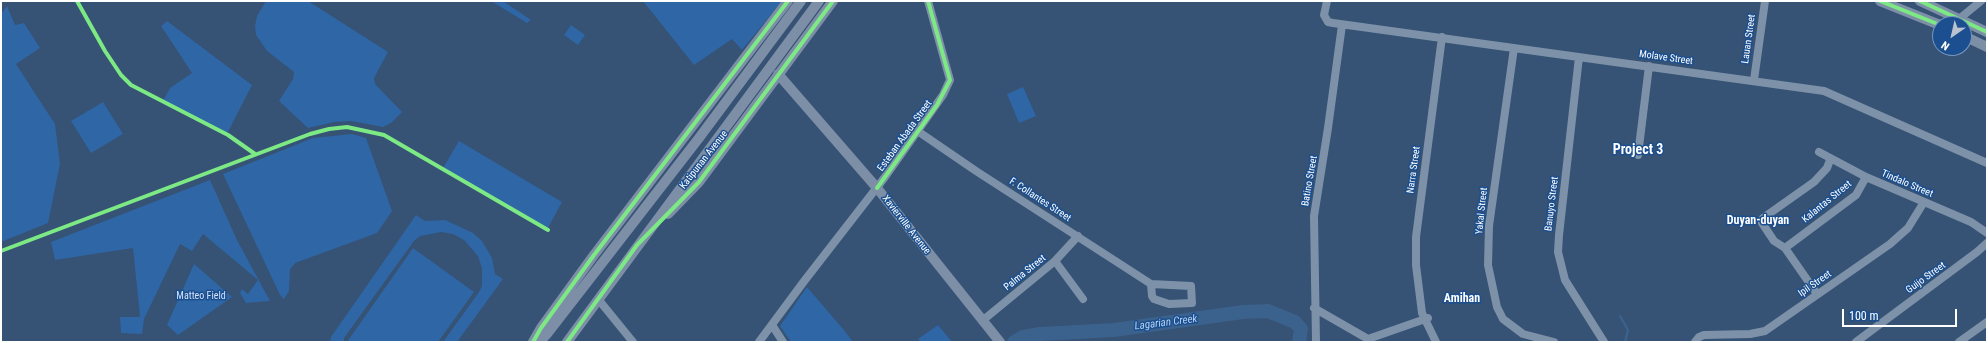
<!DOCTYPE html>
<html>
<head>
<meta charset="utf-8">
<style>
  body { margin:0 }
  #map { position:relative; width:1988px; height:343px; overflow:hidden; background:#365274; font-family:"Roboto Condensed",sans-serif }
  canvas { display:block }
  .frame { position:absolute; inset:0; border:2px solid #fff; pointer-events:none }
  .north { position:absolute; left:1932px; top:16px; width:40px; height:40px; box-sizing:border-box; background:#1b4f8f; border:1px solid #7695bc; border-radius:50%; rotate:214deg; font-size:11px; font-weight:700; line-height:16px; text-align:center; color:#fff }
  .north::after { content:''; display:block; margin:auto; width:14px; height:18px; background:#b9c2ce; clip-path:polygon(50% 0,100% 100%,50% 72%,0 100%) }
  .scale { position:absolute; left:1842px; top:309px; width:115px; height:18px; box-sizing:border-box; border:2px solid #fff; border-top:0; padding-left:5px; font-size:12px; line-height:14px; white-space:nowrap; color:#fff; -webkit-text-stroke:3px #1b4f8f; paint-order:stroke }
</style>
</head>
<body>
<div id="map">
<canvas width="1988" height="343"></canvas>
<div class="frame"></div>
<div class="north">N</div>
<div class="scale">100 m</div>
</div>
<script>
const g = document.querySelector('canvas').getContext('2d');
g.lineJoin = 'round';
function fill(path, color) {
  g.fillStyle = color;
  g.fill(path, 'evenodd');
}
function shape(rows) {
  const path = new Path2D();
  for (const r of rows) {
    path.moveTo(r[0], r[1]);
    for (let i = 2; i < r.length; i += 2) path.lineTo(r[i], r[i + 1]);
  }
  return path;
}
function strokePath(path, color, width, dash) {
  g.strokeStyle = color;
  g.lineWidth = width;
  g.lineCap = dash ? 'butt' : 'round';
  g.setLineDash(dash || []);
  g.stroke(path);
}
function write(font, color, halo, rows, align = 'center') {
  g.font = font + ' "Roboto Condensed",sans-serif';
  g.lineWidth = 3;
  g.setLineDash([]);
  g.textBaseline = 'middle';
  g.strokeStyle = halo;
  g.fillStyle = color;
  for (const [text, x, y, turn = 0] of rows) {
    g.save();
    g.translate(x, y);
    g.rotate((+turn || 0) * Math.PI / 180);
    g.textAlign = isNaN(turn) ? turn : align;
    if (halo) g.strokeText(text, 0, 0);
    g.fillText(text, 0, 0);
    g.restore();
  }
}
fill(shape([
  [266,1,308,1,388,52,374,78,375,84,402,112,391,123,383,127,351,121,334,122,308,128,279,101,293,79,294,72,267,51,256,35,255,26,257,16],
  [491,1,503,1,531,20,527,23],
  [643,1,782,1,742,50,732,39,694,65],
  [7,6,15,25,24,23,40,48,16,64,55,124,60,164,48,223,1,242,1,14],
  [167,21,252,85,227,134,163,101,170,88,192,73,161,26],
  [571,25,585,35,578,45,564,35],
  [1023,87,1036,116,1019,123,1007,94],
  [103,102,123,134,91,153,71,121],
  [352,134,366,138,392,211,377,233,295,263,290,269,289,291,284,299,280,295,223,174,313,138],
  [459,141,562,202,548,228,443,168],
  [210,180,237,240,270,301,246,303,240,293,242,289,248,294,258,280,203,234,192,251,180,244,144,319,142,334,121,333,120,317,140,317,133,248,55,260,51,242],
  [416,215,425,221,445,220,473,233,482,241,492,258,495,274,503,279,457,342,443,342,479,292,482,286,482,268,478,256,464,240,453,234,441,232,420,236,414,241,344,338,344,342,330,342,331,337],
  [413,248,474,292,438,342,347,342],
  [194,264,232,297,178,335,167,325],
  [807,287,843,329,853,342,791,342,780,326],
  [938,325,952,342,921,342,918,339]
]), '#2f66a5');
strokePath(shape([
  [1620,316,1628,330,1625,342]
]), '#3b618d', 2.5);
strokePath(shape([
  [1014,342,1023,337,1040,334,1114,330,1243,312,1268,311,1295,322,1301,329,1299,342]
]), '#3b618d', 14);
strokePath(shape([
  [1327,1,1324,15,1328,22,1333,23,1824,91,1987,163],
  [1953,24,1981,1],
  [1514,48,1489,226,1488,265,1497,307,1503,319,1523,334,1554,342],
  [1579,57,1559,235,1558,252,1565,280,1604,342],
  [1754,80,1765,1],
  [919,132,976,171,1151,284,1152,296,1154,299,1169,304,1192,303,1191,286,1151,284],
  [1819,152,1866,177,1971,222,1987,233],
  [1638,155,1649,66],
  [1785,248,1856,195,1866,177],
  [1055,261,1083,299],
  [1817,294,1785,248,1774,241,1762,223,1763,218,1814,182,1827,168,1830,160],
  [598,299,633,342],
  [1314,308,1368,339],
  [982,321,1055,261,1078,236],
  [772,325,783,342],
  [1368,339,1428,318],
  [759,342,805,280,885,177,943,95,950,80,928,1],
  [1316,342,1314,216,1328,128,1342,25],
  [1436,342,1422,313,1416,265,1416,237,1442,37],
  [1695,342,1699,337,1704,335,1750,334,1765,331,1890,244,1908,228,1924,202],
  [1856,342,1977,252,1987,243],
  [1959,342,1987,322]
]), '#7d92a8', 8);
strokePath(shape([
  [1880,1,1940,25],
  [1920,1,1987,32],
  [1964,36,1987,47],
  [778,74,877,188,1000,342],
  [668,214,699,182,833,1],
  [533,342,541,328,594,255,788,1],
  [539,342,547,334,699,138,801,1],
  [567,342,819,1]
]), '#7d8ea7', 10);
strokePath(shape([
  [1887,1,1944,24],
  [1915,1,1963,24],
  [1964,25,1987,36],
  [1964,33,1987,43]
]), '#7e92a7', 2.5, [7, 3]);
strokePath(shape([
  [77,1,105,51,121,75,131,85,228,135,255,154],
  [1880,1,1940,25],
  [1920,1,1987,32],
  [877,188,937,105,950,80,928,1],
  [1,251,310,134,329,129,347,127,384,135,548,230],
  [533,342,541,328,594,255,788,1],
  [567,342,637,245,699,182,833,1]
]), '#7ce984', 4);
write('10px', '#fff', '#1b4f8f', [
  ["Lauan Street",1749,39,-82],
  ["Molave Street",1666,58,8],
  ["Esteban Abada Street",905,136,-54],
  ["Katipunan Avenue",704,160,-52],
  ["Narra Street",1414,170,-82],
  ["Batino Street",1310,181,-80],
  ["Tindalo Street",1907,184,23],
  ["F. Collantes Street",1040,200,33],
  ["Kalantas Street",1827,202,-39],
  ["Banuyo Street",1552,204,-83],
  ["Yakal Street",1482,211,-84],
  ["Xavierville Avenue",906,225,52],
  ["Palma Street",1025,273,-39],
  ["Guijo Street",1926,278,-36],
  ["Ipil Street",1815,284,-35]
]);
write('10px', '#cfe3fa', '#1b4f8f', [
  ["Matteo Field",201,296]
]);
write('italic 11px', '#b5d3f5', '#1b4f8f', [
  ["Lagarian Creek",1166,323,-7]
]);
write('bold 12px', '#fff', '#1b4f8f', [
  ["Duyan-duyan",1758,221],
  ["Amihan",1462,299]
]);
write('bold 14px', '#fff', '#1b4f8f', [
  ["Project 3",1638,150]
]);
</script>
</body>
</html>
